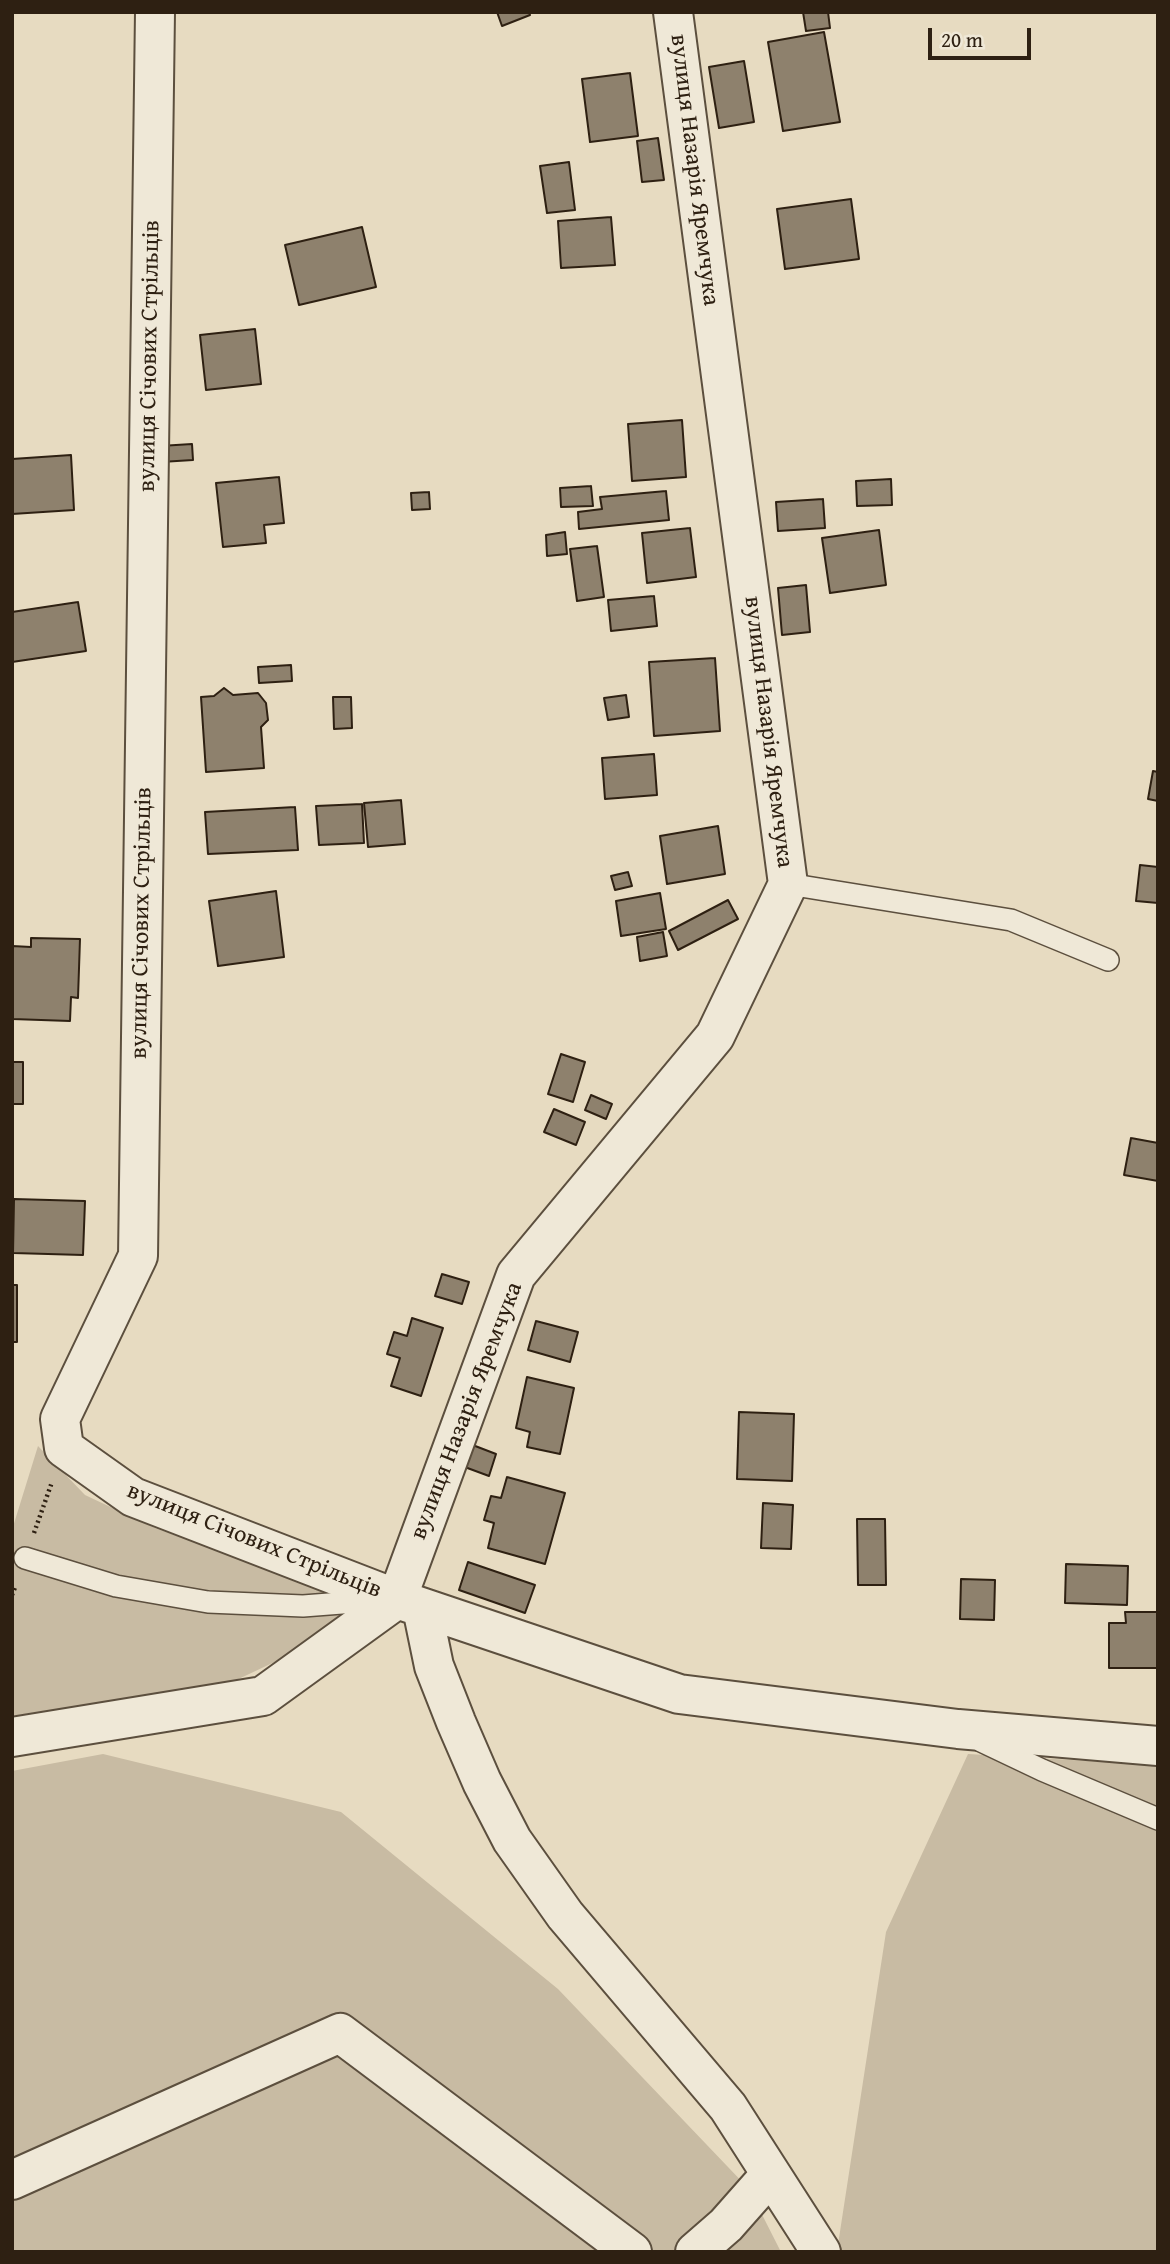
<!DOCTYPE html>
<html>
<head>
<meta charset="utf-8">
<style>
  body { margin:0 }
  #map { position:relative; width:1170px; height:2264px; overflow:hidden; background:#e7dbc1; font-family:"Gentium Book Plus",serif }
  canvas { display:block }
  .frame { position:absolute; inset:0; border:14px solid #2e2012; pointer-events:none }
  .scale { position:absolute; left:928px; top:28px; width:103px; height:32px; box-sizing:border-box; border:4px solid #2e2012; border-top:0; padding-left:9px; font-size:21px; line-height:24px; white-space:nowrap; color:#2e2012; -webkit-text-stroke:5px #efe8d7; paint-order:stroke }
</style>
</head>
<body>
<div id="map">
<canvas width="1170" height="2264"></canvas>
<div class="frame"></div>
<div class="scale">20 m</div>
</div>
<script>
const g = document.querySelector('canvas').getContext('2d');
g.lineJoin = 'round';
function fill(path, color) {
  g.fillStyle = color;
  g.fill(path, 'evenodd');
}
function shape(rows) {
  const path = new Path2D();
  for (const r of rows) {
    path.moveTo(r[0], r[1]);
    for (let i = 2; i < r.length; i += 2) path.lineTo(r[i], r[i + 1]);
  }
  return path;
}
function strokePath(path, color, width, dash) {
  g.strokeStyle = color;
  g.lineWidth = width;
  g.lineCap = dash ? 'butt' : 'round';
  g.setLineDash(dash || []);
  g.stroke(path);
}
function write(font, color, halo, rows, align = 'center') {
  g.font = font + ' "Gentium Book Plus",serif';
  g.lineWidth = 7;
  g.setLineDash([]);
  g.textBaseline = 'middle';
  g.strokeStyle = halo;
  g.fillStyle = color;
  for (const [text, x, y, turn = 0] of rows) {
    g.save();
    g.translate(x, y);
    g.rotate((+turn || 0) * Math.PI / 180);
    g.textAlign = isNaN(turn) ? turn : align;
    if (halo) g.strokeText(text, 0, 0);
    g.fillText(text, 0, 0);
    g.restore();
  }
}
fill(shape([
  [38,1446,85,1495,155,1528,343,1595,349,1611,317,1642,230,1683,12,1716,12,1530],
  [103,1754,341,1812,558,1989,749,2189,781,2252,12,2252,12,1771],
  [968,1754,1158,1765,1158,2252,837,2251,886,1932]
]), '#c8bba3');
const building = shape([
  [497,12,529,12,530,15,502,26,497,12],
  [803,12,828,12,830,28,806,31,803,12],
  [824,32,840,122,783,131,768,42,824,32],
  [744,61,754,122,719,128,709,67,744,61],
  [630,73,638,136,590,142,582,79,630,73],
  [658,138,664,180,642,182,637,141,658,138],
  [569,162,575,210,547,213,540,166,569,162],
  [851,199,859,259,785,269,777,209,851,199],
  [611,217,615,265,561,268,558,221,611,217],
  [362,227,376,287,299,305,285,245,362,227],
  [255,329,261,384,206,390,200,335,255,329],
  [682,420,686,477,632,481,628,424,682,420],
  [192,444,193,460,161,462,160,446,192,444],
  [71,455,74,510,12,514,12,459,71,455],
  [279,477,284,523,264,525,266,543,223,547,216,483,279,477],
  [891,479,892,505,857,506,856,481,891,479],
  [591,486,593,506,561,507,560,488,591,486],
  [666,491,669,520,579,529,578,512,602,509,600,497,666,491],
  [429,492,430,509,412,510,411,493,429,492],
  [823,499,825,528,778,531,776,502,823,499],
  [690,528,696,577,647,583,642,533,690,528],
  [879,530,886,585,830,593,822,538,879,530],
  [565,532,567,554,547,556,546,535,565,532],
  [597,546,604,597,577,601,570,549,597,546],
  [806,585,810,632,782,635,778,588,806,585],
  [654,596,657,626,611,631,608,600,654,596],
  [78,602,86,651,12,662,12,612,78,602],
  [715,658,720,731,654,736,649,662,715,658],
  [291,665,292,681,259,683,258,667,291,665],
  [224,688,233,695,258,693,266,703,268,720,261,727,264,768,206,772,201,697,214,696,224,688],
  [626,695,629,717,608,720,604,698,626,695],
  [333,697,351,697,352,728,334,729,333,697],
  [654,754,657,795,605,799,602,758,654,754],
  [1153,771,1158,772,1158,801,1148,799,1153,771],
  [401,800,405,844,368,847,364,803,401,800],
  [362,804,364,843,319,845,316,806,362,804],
  [295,807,298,850,208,854,205,812,295,807],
  [718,826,725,874,667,884,660,836,718,826],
  [1140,865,1158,867,1158,903,1136,901,1140,865],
  [628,872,632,886,615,890,611,876,628,872],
  [276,891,284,957,218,966,209,901,276,891],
  [660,893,666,929,621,936,616,901,660,893],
  [728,900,738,919,678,950,669,931,728,900],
  [663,932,667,956,640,961,637,937,663,932],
  [31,938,80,939,78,998,71,997,70,1021,12,1019,12,946,31,947,31,938],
  [561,1054,585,1062,573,1102,548,1094,561,1054],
  [12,1062,23,1062,23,1104,12,1104,12,1062],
  [591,1095,612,1104,606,1119,585,1110,591,1095],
  [554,1109,585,1122,576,1145,544,1132,554,1109],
  [1131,1138,1158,1143,1158,1181,1124,1175,1131,1138],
  [14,1199,85,1201,83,1255,13,1253,14,1199],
  [442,1274,469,1282,462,1304,435,1296,442,1274],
  [12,1285,17,1285,17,1342,12,1342,12,1285],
  [412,1318,443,1328,421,1396,391,1386,400,1358,387,1354,394,1332,407,1336,412,1318],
  [536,1321,578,1332,570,1362,528,1350,536,1321],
  [527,1377,574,1388,560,1454,527,1447,530,1432,516,1428,527,1377],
  [739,1412,794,1414,792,1481,737,1479,739,1412],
  [470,1444,496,1454,489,1476,462,1466,470,1444],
  [507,1477,565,1493,545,1564,488,1548,494,1523,484,1520,491,1496,501,1498,507,1477],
  [763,1503,793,1505,791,1549,761,1548,763,1503],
  [857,1519,885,1519,886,1585,858,1585,857,1519],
  [468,1562,535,1585,525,1613,459,1590,468,1562],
  [1066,1564,1128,1566,1127,1605,1065,1603,1066,1564],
  [961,1579,995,1580,994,1620,960,1619,961,1579],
  [1125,1612,1158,1612,1158,1668,1109,1668,1109,1623,1126,1623,1125,1612]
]);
fill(building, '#8e816d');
strokePath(building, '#2e2012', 2);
const lane = shape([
  [788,884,1011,920,1108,960],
  [25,1558,116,1586,208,1602,303,1606,381,1600],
  [981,1741,1042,1770,1158,1819]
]);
const street = shape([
  [155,12,138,1256,60,1419,64,1448,133,1497,397,1599,516,1275,715,1036,788,884,673,12],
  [422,1608,434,1666,456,1722,482,1782,512,1840,565,1915,728,2107,821,2252],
  [12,1737,263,1696,397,1599,679,1694,958,1729,1158,1746],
  [12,2180,340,2033,632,2252],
  [695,2252,726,2225,771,2174]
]);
strokePath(lane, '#5c4f3e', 24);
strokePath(street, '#5c4f3e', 42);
strokePath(shape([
  [34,1533,52,1482],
  [12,1595,16,1585]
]), '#2e2012', 4.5, [2, 3.5]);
strokePath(lane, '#efe8d7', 21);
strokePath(street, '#efe8d7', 38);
write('24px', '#2e2012', '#efe8d7', [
  ["вулиця Назарія Яремчука",694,170,83],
  ["вулиця Січових Стрільців",150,356,-89],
  ["вулиця Назарія Яремчука",768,732,83],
  ["вулиця Січових Стрільців",142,923,-89],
  ["вулиця Назарія Яремчука",467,1411,-69],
  ["вулиця Січових Стрільців",254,1541,22]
]);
</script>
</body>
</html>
